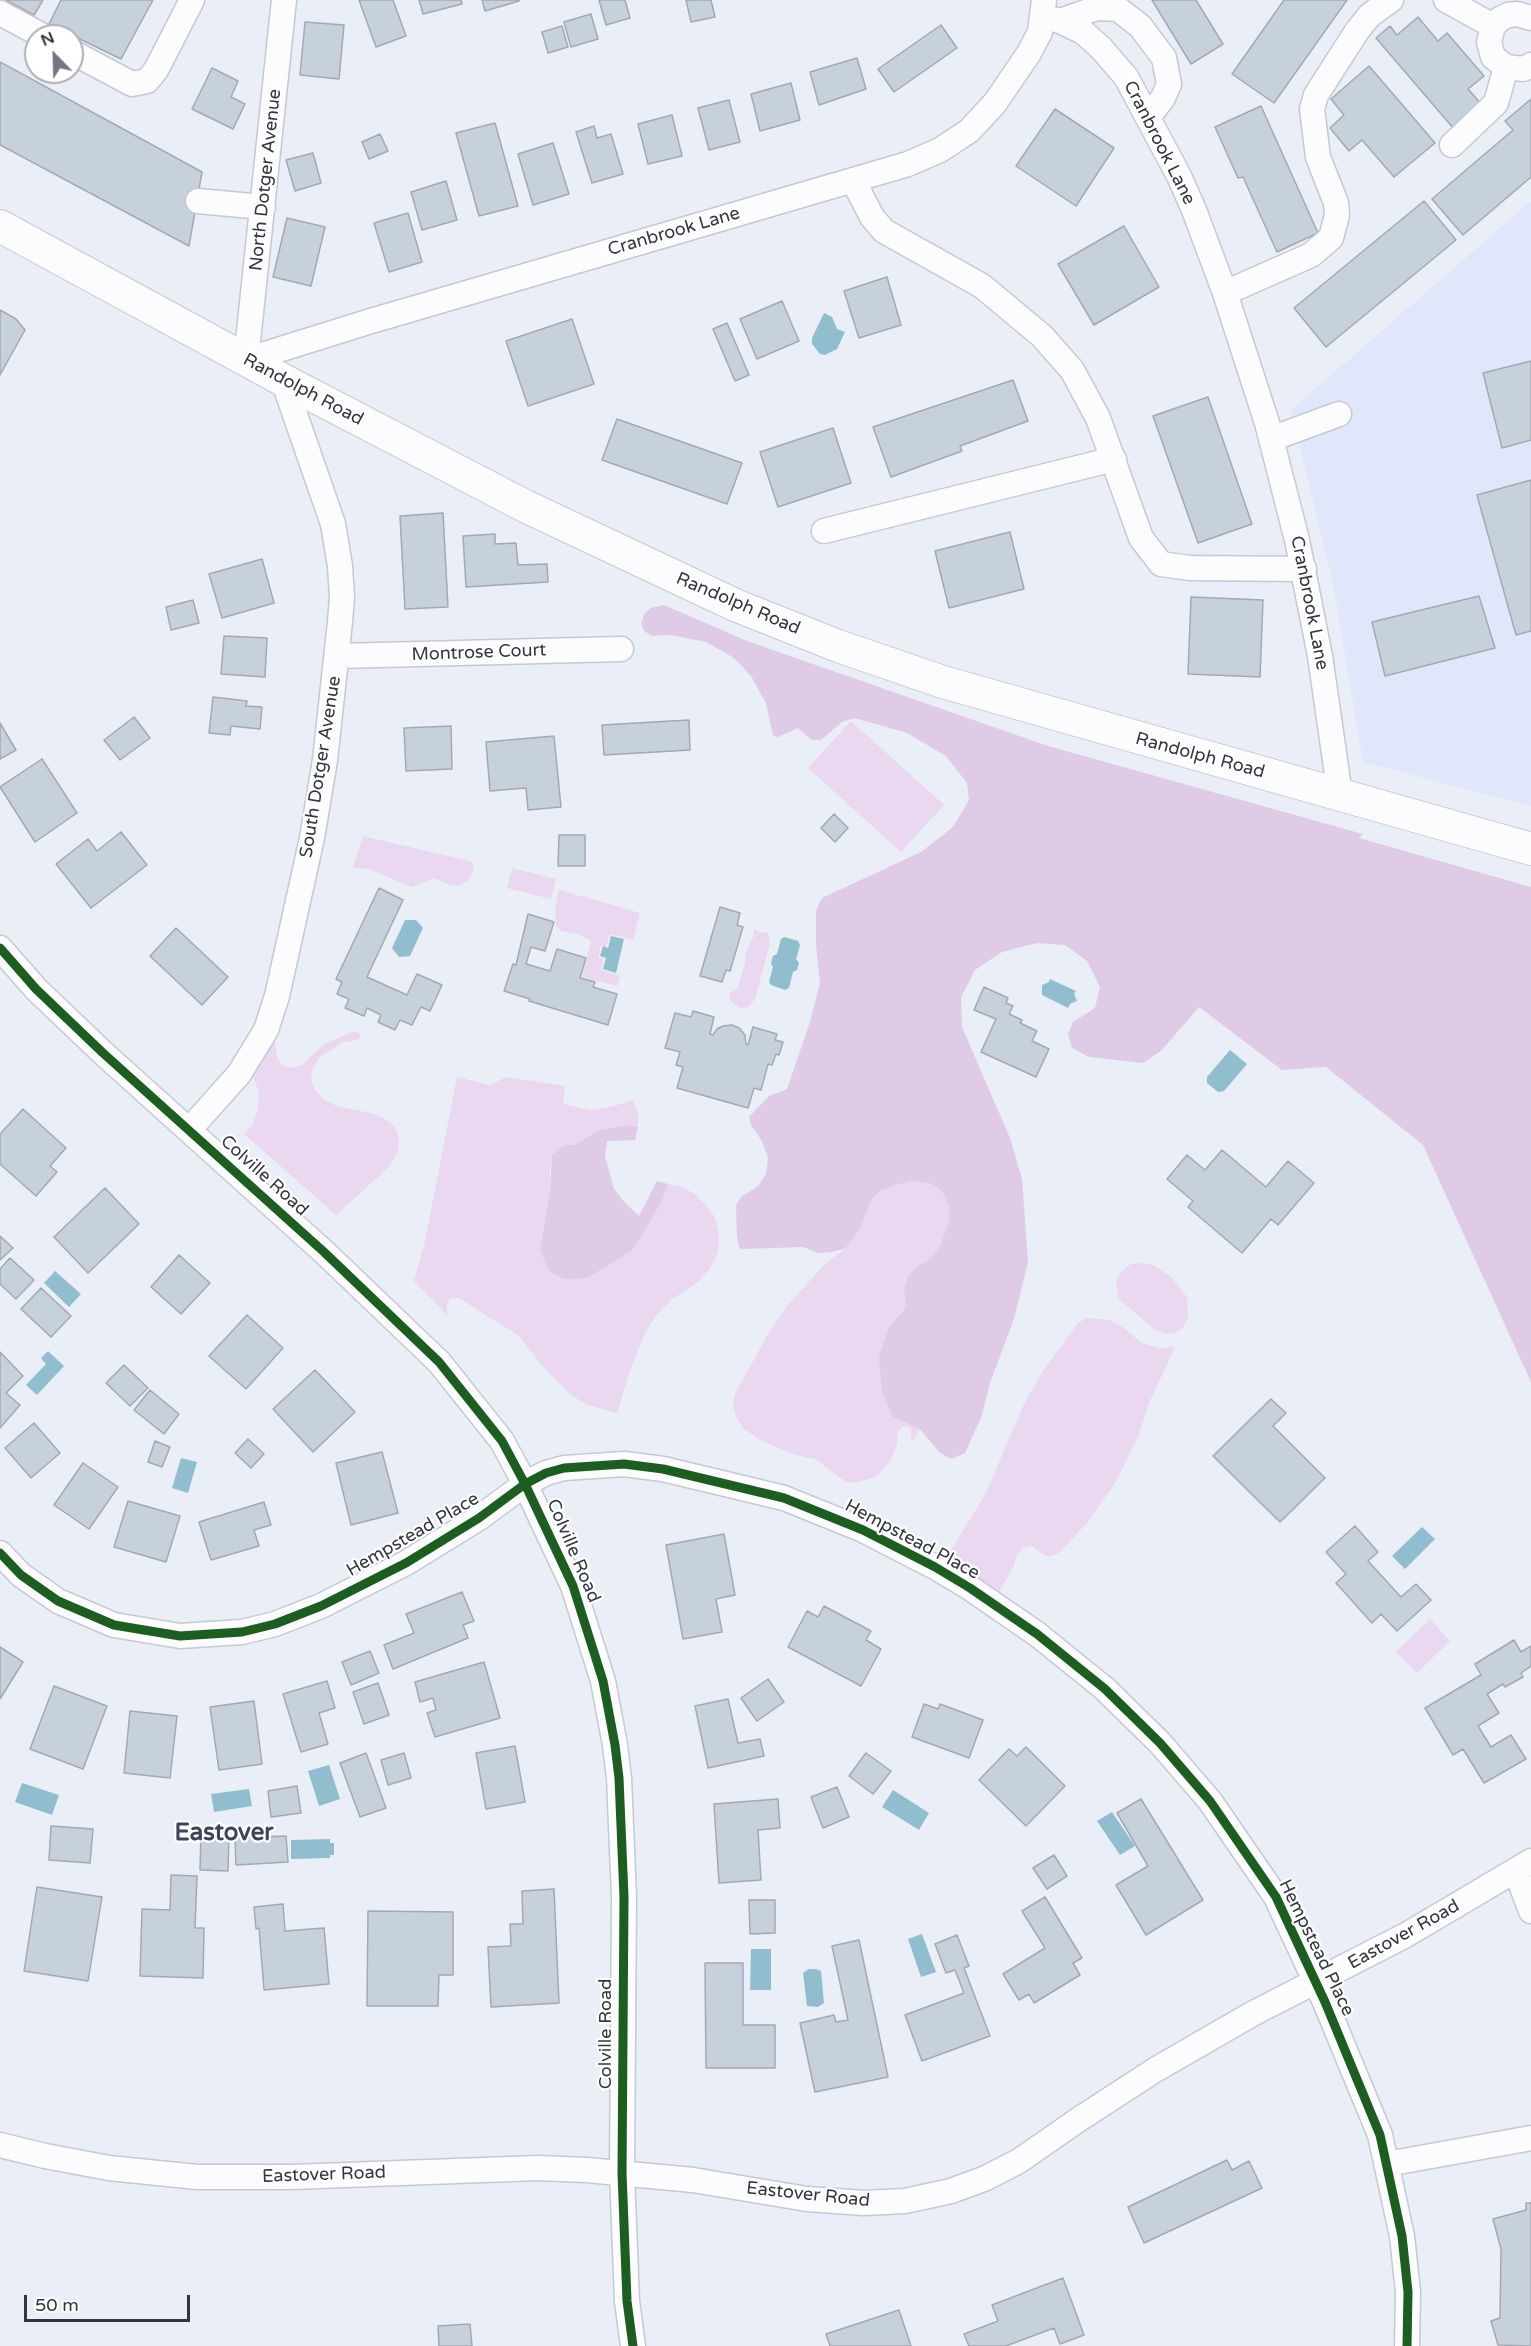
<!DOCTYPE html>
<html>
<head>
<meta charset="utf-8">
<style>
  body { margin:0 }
  #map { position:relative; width:1531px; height:2346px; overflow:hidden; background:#eaeef7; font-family:"Varela Round",sans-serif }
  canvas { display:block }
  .north { position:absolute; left:24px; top:24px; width:60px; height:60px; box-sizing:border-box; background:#fff; border:2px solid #adafb3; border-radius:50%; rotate:337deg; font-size:16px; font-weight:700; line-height:24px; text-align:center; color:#333642 }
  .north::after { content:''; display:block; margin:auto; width:21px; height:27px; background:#737681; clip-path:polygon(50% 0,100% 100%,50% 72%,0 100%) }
  .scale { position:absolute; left:24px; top:2295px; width:166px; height:27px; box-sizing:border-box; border:3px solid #333642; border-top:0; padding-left:8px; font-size:18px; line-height:21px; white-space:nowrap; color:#333642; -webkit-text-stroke:4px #fff; paint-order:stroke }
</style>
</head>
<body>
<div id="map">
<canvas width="1531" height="2346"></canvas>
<div class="north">N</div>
<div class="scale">50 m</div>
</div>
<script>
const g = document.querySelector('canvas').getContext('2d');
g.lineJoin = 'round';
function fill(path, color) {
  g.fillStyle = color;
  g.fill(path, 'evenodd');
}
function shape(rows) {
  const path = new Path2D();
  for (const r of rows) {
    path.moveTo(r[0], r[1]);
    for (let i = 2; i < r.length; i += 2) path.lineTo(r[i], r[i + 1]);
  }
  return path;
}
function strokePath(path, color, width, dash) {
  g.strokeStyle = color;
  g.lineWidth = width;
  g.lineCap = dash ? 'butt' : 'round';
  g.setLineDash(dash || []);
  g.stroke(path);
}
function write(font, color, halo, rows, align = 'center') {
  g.font = font + ' "Varela Round",sans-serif';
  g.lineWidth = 4.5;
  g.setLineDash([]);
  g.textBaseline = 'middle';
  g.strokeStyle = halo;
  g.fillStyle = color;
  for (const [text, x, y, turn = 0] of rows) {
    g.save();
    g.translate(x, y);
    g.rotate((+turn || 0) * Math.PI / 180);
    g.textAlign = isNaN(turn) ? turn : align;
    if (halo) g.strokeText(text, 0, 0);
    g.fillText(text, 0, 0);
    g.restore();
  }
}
fill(shape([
  [1531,201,1531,806,1363,762,1334,588,1291,410]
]), '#e0e7fb');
fill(shape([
  [851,721,944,805,901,852,808,768],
  [363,836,473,862,473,872,467,881,459,886,449,885,435,878,412,887,369,869,353,868],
  [512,868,556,879,551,899,507,888],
  [559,890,640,913,633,940,610,934,606,946,601,945,598,957,603,959,601,970,620,976,617,986,582,977,591,941,579,934,561,931,556,926,555,908],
  [754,929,761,933,768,932,770,943,755,999,748,1007,740,1008,730,1000,729,994,737,989,745,963,745,955,754,935],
  [353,1032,361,1033,358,1040,343,1042,319,1058,313,1068,311,1080,315,1090,324,1100,339,1107,371,1113,387,1120,395,1127,399,1138,398,1151,389,1167,336,1215,244,1134,253,1124,258,1109,259,1092,252,1074,272,1037,275,1042,277,1057,283,1066,291,1068,302,1065,324,1044],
  [457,1077,490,1085,506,1077,565,1086,563,1104,591,1110,614,1106,633,1100,638,1113,638,1127,625,1125,597,1131,575,1145,550,1166,550,1190,540,1250,630,1251,644,1232,662,1201,668,1184,680,1186,693,1193,706,1205,714,1216,719,1233,718,1252,710,1268,699,1281,670,1301,657,1314,645,1333,630,1370,617,1413,585,1404,570,1394,544,1368,519,1336,459,1298,450,1298,447,1303,447,1315,414,1281,425,1241],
  [914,1181,932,1184,942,1191,949,1207,949,1222,939,1248,930,1259,917,1267,904,1290,906,1304,903,1311,897,1318,902,1421,920,1429,912,1441,910,1428,905,1426,901,1428,897,1433,897,1443,891,1460,877,1476,856,1483,846,1482,815,1459,792,1454,760,1440,743,1428,736,1416,733,1405,735,1394,768,1334,787,1306,825,1264,846,1248,859,1230,872,1199,880,1191,895,1185],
  [1145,1263,1155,1266,1172,1278,1187,1297,1188,1318,1183,1327,1175,1333,1165,1334,1154,1329,1119,1299,1116,1282,1120,1272,1131,1264],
  [1087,1318,1109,1320,1121,1326,1142,1343,1159,1348,1175,1347,1149,1403,1139,1434,1116,1482,1087,1523,1060,1552,1051,1556,1046,1556,1031,1546,1023,1548,1017,1554,1013,1568,998,1593,947,1557,986,1493,1024,1404,1043,1371,1078,1323],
  [1430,1619,1450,1641,1417,1673,1396,1652]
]), '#ead7f0');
fill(shape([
  [664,605,747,641,1048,746,1363,834,1359,838,1531,887,1531,1382,1423,1145,1326,1067,1282,1070,1199,1007,1161,1051,1143,1063,1089,1057,1072,1048,1068,1034,1073,1022,1095,1008,1100,987,1087,961,1065,945,1037,943,1002,952,975,970,961,997,962,1027,1010,1138,1022,1179,1028,1262,1014,1319,990,1383,982,1415,965,1453,951,1459,940,1453,920,1429,893,1417,882,1391,879,1357,889,1327,903,1311,906,1304,904,1290,908,1277,916,1267,930,1259,939,1248,949,1222,949,1207,942,1191,932,1184,914,1181,895,1185,880,1191,872,1199,859,1230,846,1248,832,1252,819,1253,803,1247,742,1249,739,1247,737,1236,736,1205,741,1197,758,1186,766,1174,768,1158,762,1141,751,1125,749,1117,769,1096,787,1089,810,1022,820,983,816,945,816,911,822,898,921,852,953,827,969,800,967,783,946,756,907,733,855,718,842,722,821,740,812,740,798,728,778,737,773,735,766,703,751,676,734,658,706,642,671,635,652,636,644,631,641,623,645,613,651,608],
  [625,1125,638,1127,635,1140,607,1141,605,1156,614,1189,626,1204,639,1216,657,1181,668,1184,662,1201,644,1232,631,1251,587,1278,564,1279,549,1271,540,1250,550,1190,552,1155,564,1145,575,1145,597,1131]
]), '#dfcbe5');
fill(shape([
  [824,313,832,317,837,329,845,332,837,349,825,355,820,354,812,344,812,338],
  [405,920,416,920,423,928,410,956,399,957,392,948],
  [611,936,624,939,616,973,603,969,606,958,600,956,603,946,608,948],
  [784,937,798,941,800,945,796,959,799,963,797,970,793,972,789,988,785,990,771,985,769,982,773,967,771,964,773,956,777,954,781,939],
  [1050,979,1076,991,1074,994,1077,1001,1070,1004,1068,1008,1042,995,1042,985,1049,982],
  [1230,1050,1247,1064,1224,1091,1218,1092,1207,1083,1207,1077],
  [55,1271,81,1294,69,1307,44,1283],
  [48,1351,64,1366,37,1395,26,1385,46,1364,41,1358],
  [181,1458,197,1462,188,1493,172,1488],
  [1422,1527,1435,1539,1405,1569,1392,1556],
  [329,1765,340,1799,319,1806,308,1771],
  [22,1783,59,1795,52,1815,15,1802],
  [249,1789,252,1806,214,1812,211,1794],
  [893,1790,929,1813,919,1830,882,1807],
  [1112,1812,1135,1846,1120,1855,1097,1821],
  [330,1839,330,1843,334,1843,334,1855,330,1855,330,1858,291,1859,291,1840],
  [922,1934,936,1972,921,1977,908,1939],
  [751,1949,771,1949,771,1990,750,1990],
  [809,1969,816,1969,821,1971,824,2003,818,2007,807,2006,803,1973]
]), '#91bece');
const building = shape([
  [6,0,43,0,34,15,6,0],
  [61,0,153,0,121,59,49,24,61,0],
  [359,0,393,0,406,36,376,47,359,0],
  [419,0,461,0,462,4,423,14,419,0],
  [482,0,519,0,519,1,485,11,482,0],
  [599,0,625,0,630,18,606,25,599,0],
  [686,0,711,0,715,17,691,22,686,0],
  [1152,0,1196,0,1223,44,1191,64,1152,0],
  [1284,0,1347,0,1274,103,1232,74,1284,0],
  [591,14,598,39,571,47,564,22,591,14],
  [1418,17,1438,41,1447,33,1484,76,1468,89,1482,105,1454,129,1376,38,1390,26,1397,35,1418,17],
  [305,22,344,25,339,79,300,75,305,22],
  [941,25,957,48,894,92,878,69,941,25],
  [562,26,568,47,548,53,542,32,562,26],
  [857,58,866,89,819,105,810,72,857,58],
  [0,62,202,172,189,246,0,145,0,62],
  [1369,66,1435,143,1394,177,1362,140,1349,151,1330,128,1344,115,1331,99,1369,66],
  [212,68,238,81,231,97,245,104,233,129,192,109,212,68],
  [791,83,800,120,760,131,751,94,791,83],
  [1531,99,1531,177,1463,235,1432,199,1513,130,1505,121,1531,99],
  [729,100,740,142,709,150,698,108,729,100],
  [1261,106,1318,233,1277,252,1243,177,1238,178,1215,127,1261,106],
  [1055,109,1114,148,1076,206,1016,166,1055,109],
  [672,115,682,156,648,164,638,124,672,115],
  [495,123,518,206,479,216,456,133,495,123],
  [594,126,597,138,611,134,623,174,592,183,576,132,594,126],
  [380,134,388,151,369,159,362,142,380,134],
  [553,143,569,194,533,205,518,154,553,143],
  [313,153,321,183,295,191,286,160,313,153],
  [446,181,457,220,422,230,411,192,446,181],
  [1424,201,1456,240,1326,347,1294,308,1424,201],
  [408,213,422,262,389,272,374,223,408,213],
  [287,218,325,227,311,286,273,277,287,218],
  [1124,226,1159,287,1094,325,1058,264,1124,226],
  [887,277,901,325,859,338,844,291,887,277],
  [782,301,799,341,757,359,740,319,782,301],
  [0,310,16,319,25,330,0,375,0,310],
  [572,319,594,384,528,406,506,341,572,319],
  [727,323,749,375,735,381,713,329,727,323],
  [1531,361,1531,440,1502,448,1483,373,1531,361],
  [1013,380,1028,421,960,446,962,451,891,477,873,427,1013,380],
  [1208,397,1252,524,1198,543,1153,416,1208,397],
  [617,419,742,463,727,504,602,460,617,419],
  [833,428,851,483,778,507,760,452,833,428],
  [1531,480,1531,631,1516,635,1477,495,1531,480],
  [443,513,448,607,405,609,400,516,443,513],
  [1010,532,1024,589,949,608,935,551,1010,532],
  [495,534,495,544,516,543,518,565,547,564,548,582,466,587,463,536,495,534],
  [262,559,274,603,222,618,209,574,262,559],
  [1479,596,1495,648,1385,676,1372,622,1479,596],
  [1191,597,1263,600,1260,677,1188,674,1191,597],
  [193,600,199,623,171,630,166,607,193,600],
  [224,636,267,638,265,677,221,674,224,636],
  [213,697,247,701,246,706,262,707,260,729,231,726,230,735,209,733,213,697],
  [134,717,150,738,120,760,104,740,134,717],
  [689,720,690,750,604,755,602,725,689,720],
  [0,723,16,750,0,759,0,723],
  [451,726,452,769,406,771,404,728,451,726],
  [554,736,561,807,528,810,526,788,490,791,486,742,554,736],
  [42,759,77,813,35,842,0,787,42,759],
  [834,814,848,828,835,842,821,828,834,814],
  [121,832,147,865,91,908,56,864,88,839,97,851,121,832],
  [559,835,585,835,585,866,558,866,559,835],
  [379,888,403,900,367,977,407,995,417,974,442,985,430,1011,421,1007,412,1025,400,1020,395,1030,378,1022,381,1015,367,1008,364,1016,345,1008,349,999,337,994,342,982,336,979,379,888],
  [720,907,740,913,737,925,743,927,730,971,726,970,722,982,700,976,720,907],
  [528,914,554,922,545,951,531,947,526,964,550,971,557,949,586,958,580,978,595,982,593,987,617,994,608,1025,529,1001,530,999,504,991,513,964,516,965,528,914],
  [176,928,228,977,202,1005,150,956,176,928],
  [984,987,1008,998,1006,1003,1013,1006,1009,1014,1022,1020,1020,1023,1037,1031,1032,1041,1049,1049,1036,1077,981,1052,996,1019,974,1010,984,987],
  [693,1011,714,1017,710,1034,713,1035,717,1029,723,1026,732,1025,739,1028,745,1035,746,1044,748,1045,753,1027,777,1034,775,1040,783,1042,779,1055,776,1054,772,1065,768,1064,761,1090,754,1088,748,1108,677,1088,683,1067,676,1065,680,1052,665,1048,675,1013,691,1017,693,1011],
  [23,1109,66,1148,50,1166,57,1172,36,1196,0,1164,0,1134,23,1109],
  [1222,1150,1266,1187,1288,1161,1314,1183,1278,1225,1271,1219,1242,1253,1188,1207,1193,1201,1167,1179,1187,1155,1205,1170,1222,1150],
  [105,1188,139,1224,88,1273,54,1237,105,1188],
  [0,1236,13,1248,0,1260,0,1236],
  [179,1255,210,1283,181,1314,151,1287,179,1255],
  [10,1258,34,1280,16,1299,0,1284,0,1269,10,1258],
  [41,1288,71,1316,51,1337,21,1309,41,1288],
  [247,1315,283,1348,246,1389,209,1356,247,1315],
  [0,1352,23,1376,6,1393,20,1405,0,1428,0,1352],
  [124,1365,148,1388,130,1406,106,1383,124,1365],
  [315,1370,355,1412,313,1452,273,1409,315,1370],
  [150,1390,179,1414,164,1434,134,1410,150,1390],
  [1271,1399,1286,1413,1273,1426,1325,1478,1280,1522,1213,1456,1271,1399],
  [34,1423,60,1453,31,1478,5,1448,34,1423],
  [248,1439,264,1454,251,1468,235,1453,248,1439],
  [155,1441,170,1447,162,1467,148,1462,155,1441],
  [382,1452,398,1513,351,1525,336,1463,382,1452],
  [83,1463,118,1487,89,1529,54,1505,83,1463],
  [128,1501,180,1516,166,1562,114,1547,128,1501],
  [264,1502,271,1525,254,1530,259,1546,211,1560,199,1522,264,1502],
  [1355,1526,1378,1552,1368,1561,1401,1597,1416,1584,1431,1600,1397,1631,1381,1614,1372,1623,1336,1583,1346,1574,1326,1552,1355,1526],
  [724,1534,735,1595,716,1599,722,1632,683,1639,666,1545,724,1534],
  [462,1592,474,1621,463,1625,468,1638,393,1669,384,1645,414,1633,406,1614,462,1592],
  [824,1606,871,1631,866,1640,881,1649,861,1686,788,1647,807,1611,818,1617,824,1606],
  [1514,1640,1521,1652,1531,1646,1531,1666,1521,1673,1523,1677,1505,1687,1503,1684,1487,1694,1499,1713,1478,1726,1491,1747,1511,1735,1526,1759,1484,1783,1463,1749,1453,1755,1425,1708,1481,1675,1475,1664,1514,1640],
  [0,1647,23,1662,0,1699,0,1647],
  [370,1651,379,1673,351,1685,342,1662,370,1651],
  [484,1662,500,1718,435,1737,427,1713,436,1710,433,1698,420,1702,415,1682,484,1662],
  [768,1679,784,1702,757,1721,741,1698,768,1679],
  [327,1681,335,1708,319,1713,328,1744,301,1752,283,1694,327,1681],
  [378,1683,389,1715,364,1724,353,1692,378,1683],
  [54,1686,107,1706,83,1769,30,1749,54,1686],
  [728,1699,738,1743,760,1739,764,1756,708,1768,695,1706,728,1699],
  [254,1701,262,1764,219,1770,210,1707,254,1701],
  [924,1704,938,1709,940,1704,983,1720,969,1758,912,1737,924,1704],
  [130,1711,177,1716,170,1778,124,1773,130,1711],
  [515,1746,525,1802,486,1809,476,1753,515,1746],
  [1026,1747,1065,1786,1026,1826,979,1780,1009,1749,1017,1756,1026,1747],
  [366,1753,386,1808,360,1817,340,1763,366,1753],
  [404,1753,411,1778,388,1785,381,1760,404,1753],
  [866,1753,891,1771,873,1794,849,1776,866,1753],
  [297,1786,301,1813,271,1817,268,1791,297,1786],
  [837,1787,849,1817,823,1828,811,1797,837,1787],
  [778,1799,780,1828,758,1830,761,1880,719,1883,714,1804,778,1799],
  [1141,1799,1203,1900,1146,1935,1116,1885,1148,1866,1117,1813,1141,1799],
  [51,1826,93,1829,90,1863,49,1860,51,1826],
  [201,1833,229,1833,228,1871,200,1870,201,1833],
  [286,1836,288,1862,236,1865,235,1838,286,1836],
  [1054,1855,1067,1876,1047,1889,1033,1868,1054,1855],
  [171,1875,197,1876,195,1928,204,1928,203,1978,140,1976,142,1909,170,1910,171,1875],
  [37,1887,102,1897,88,1981,24,1971,37,1887],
  [554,1889,559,2003,491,2007,488,1947,511,1946,510,1924,523,1924,522,1891,554,1889],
  [1045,1897,1082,1958,1073,1963,1080,1975,1034,2003,1029,1994,1019,2000,1003,1974,1045,1948,1022,1911,1045,1897],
  [749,1900,775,1900,775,1933,750,1934,749,1900],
  [283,1904,285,1931,324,1928,329,1984,264,1990,259,1928,256,1929,254,1907,283,1904],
  [368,1911,453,1912,453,1975,439,1975,438,2006,367,2006,368,1911],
  [957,1935,969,1966,964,1968,990,2036,922,2061,905,2015,964,1993,955,1970,946,1973,935,1944,957,1935],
  [859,1940,888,2077,815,2092,800,2023,834,2015,836,2022,848,2020,832,1946,859,1940],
  [705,1963,743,1963,743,2025,775,2025,775,2068,706,2068,705,1963],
  [1227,2160,1232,2170,1249,2161,1262,2188,1144,2243,1128,2207,1227,2160],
  [1526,2203,1531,2203,1531,2346,1498,2345,1491,2321,1500,2318,1501,2249,1493,2219,1526,2210,1526,2203],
  [1063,2278,1084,2335,1060,2344,1054,2328,1006,2346,969,2346,964,2334,998,2321,992,2305,1063,2278],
  [899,2310,911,2346,830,2346,826,2334,899,2310],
  [470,2324,472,2346,439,2346,438,2326,470,2324]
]);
fill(building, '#c7d1dc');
strokePath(building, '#a4a9b1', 1.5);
const minor = shape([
  [284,0,246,360,371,321,908,164,940,150,969,131,995,103,1029,53,1040,32,1044,0],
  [1446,0,1493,26],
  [0,13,43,36],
  [1043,16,1060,21,1083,32,1101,48,1126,77,1179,176,1194,210,1225,293,1267,423,1297,540,1320,656,1340,795],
  [1531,18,1517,14,1508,15,1500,19,1493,26,1489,42,1493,57,1506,67,1523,69,1531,65],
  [1060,21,1097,8,1118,9,1140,26,1164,58,1169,84,1163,98,1149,116],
  [72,52,132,84,147,81,156,70,192,0],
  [1452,145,1496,103,1506,67],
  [853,180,872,217,884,231,982,286,1042,336,1072,370,1098,418,1141,538,1161,564,1190,568,1304,569],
  [198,201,263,207],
  [1225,293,1311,255,1331,238,1337,215,1336,203,1318,157,1312,109,1316,95,1357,31,1370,15,1391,0],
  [1271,439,1339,414],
  [824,531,1114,459],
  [338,656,621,649],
  [0,948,36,989,103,1053,324,1252,439,1362,502,1441,525,1484,573,1586,603,1681,615,1745,619,1778,624,1897,622,2173,627,2301,633,2346],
  [189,1130,239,1074,266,1030,277,996,312,838,325,760,340,622,342,597,340,566,333,524,283,380],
  [0,1553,21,1575,58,1601,114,1625,180,1636,242,1632,275,1624,321,1606,406,1563,479,1518,525,1484,546,1473,564,1468,624,1464,663,1469,784,1498,863,1530,935,1567,970,1588,1037,1634,1105,1689,1160,1743,1210,1801,1276,1897,1325,2002,1380,2135,1402,2236,1408,2292,1407,2346],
  [1516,1871,1531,1911],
  [0,2145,45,2156,109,2168,197,2177,291,2177,538,2168,587,2170,693,2180,807,2199,864,2203,905,2201,951,2191,986,2178,1019,2161,1078,2120,1155,2070,1252,2014,1406,1935,1531,1861],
  [1387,2164,1531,2138]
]);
const major = shape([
  [0,226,283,380,525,506,735,605,838,646,943,682,1531,849]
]);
strokePath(minor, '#c5c9d2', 27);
strokePath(major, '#c5c9d2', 34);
strokePath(minor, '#fcfcfe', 24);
strokePath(major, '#fcfcfe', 32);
strokePath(shape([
  [0,948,36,989,103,1053,324,1252,439,1362,502,1441,525,1484,573,1586,603,1681,615,1745,619,1778,624,1897,622,2173,627,2301,633,2346],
  [0,1553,21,1575,58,1601,114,1625,180,1636,242,1632,275,1624,321,1606,406,1563,479,1518,525,1484,546,1473,564,1468,624,1464,663,1469,784,1498,863,1530,935,1567,970,1588,1037,1634,1105,1689,1160,1743,1210,1801,1276,1897,1325,2002,1380,2135,1402,2236,1408,2292,1407,2346]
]), '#1b5e20', 9);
write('18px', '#333642', '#fff', [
  ["Cranbrook Lane",1159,143,63],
  ["North Dotger Avenue",266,180,-84],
  ["Cranbrook Lane",674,232,-16],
  ["Randolph Road",303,390,28],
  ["Cranbrook Lane",1309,603,79],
  ["Randolph Road",738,604,23],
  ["Montrose Court",479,653,-2],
  ["Randolph Road",1200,756,15],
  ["South Dotger Avenue",321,767,-81],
  ["Colville Road",264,1176,42],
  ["Hempstead Place",413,1535,-30],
  ["Hempstead Place",912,1540,28],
  ["Colville Road",573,1551,67],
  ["Eastover Road",1404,1935,-29],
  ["Hempstead Place",1316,1948,64],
  ["Colville Road",606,2034,-90],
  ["Eastover Road",324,2175,-2],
  ["Eastover Road",808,2195,6]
]);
write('bold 24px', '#3d445b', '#fff', [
  ["Eastover",224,1834]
]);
</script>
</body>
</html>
